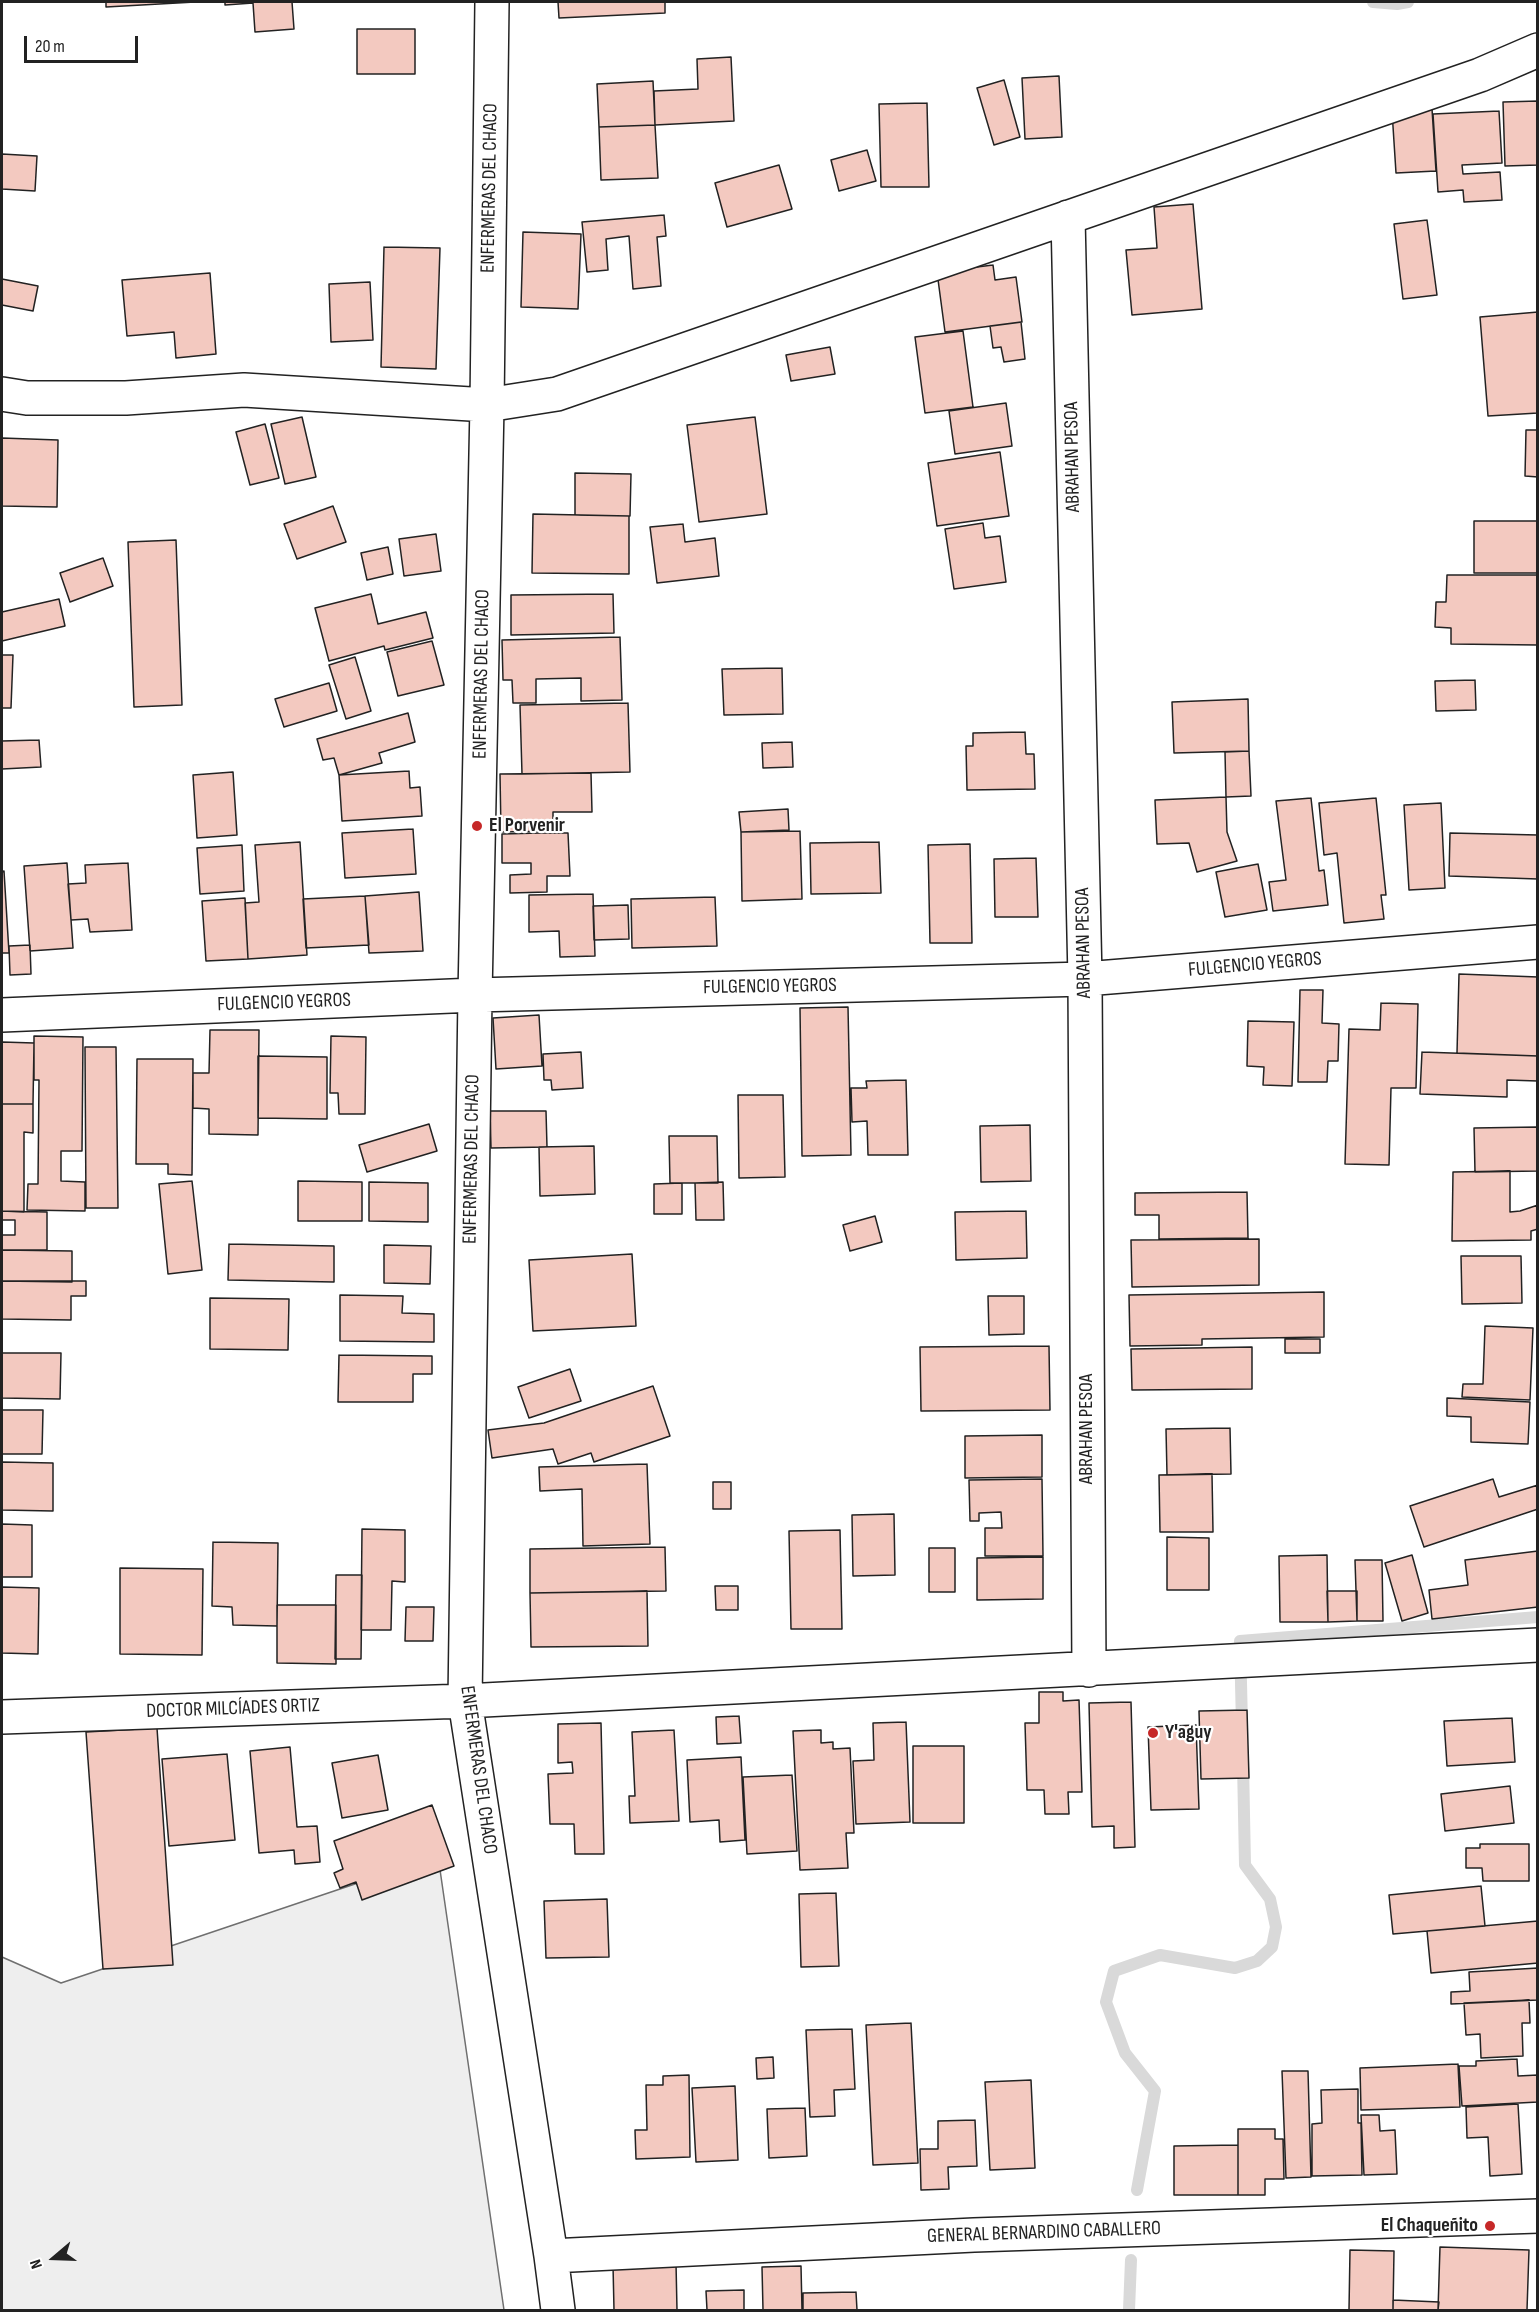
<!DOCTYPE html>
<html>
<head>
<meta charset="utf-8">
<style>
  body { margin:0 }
  #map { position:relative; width:1539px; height:2312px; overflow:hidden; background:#fff; font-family:"Sofia Sans Condensed",sans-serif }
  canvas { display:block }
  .frame { position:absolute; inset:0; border:3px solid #222; pointer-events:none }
  .north { position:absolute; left:24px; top:2228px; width:60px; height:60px; -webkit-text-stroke:4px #fff; paint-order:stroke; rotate:251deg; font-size:16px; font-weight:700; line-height:24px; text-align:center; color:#222 }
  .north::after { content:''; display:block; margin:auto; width:21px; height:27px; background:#222; clip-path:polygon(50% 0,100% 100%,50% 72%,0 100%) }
  .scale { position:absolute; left:24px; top:36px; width:114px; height:27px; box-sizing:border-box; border:3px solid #222; border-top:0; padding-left:8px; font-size:18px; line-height:21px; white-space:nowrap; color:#222; -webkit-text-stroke:4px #fff; paint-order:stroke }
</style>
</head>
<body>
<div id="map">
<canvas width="1539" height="2312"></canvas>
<div class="frame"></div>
<div class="north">N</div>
<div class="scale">20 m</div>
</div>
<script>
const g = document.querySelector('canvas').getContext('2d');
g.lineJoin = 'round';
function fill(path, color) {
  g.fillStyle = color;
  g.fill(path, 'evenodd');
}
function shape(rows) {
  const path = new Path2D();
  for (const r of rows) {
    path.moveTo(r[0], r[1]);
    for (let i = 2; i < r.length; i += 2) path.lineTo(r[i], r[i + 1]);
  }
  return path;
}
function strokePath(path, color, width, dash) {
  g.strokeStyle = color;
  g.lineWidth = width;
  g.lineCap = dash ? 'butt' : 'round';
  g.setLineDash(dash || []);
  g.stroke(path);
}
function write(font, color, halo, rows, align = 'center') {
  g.font = font + ' "Sofia Sans Condensed",sans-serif';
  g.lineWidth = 4.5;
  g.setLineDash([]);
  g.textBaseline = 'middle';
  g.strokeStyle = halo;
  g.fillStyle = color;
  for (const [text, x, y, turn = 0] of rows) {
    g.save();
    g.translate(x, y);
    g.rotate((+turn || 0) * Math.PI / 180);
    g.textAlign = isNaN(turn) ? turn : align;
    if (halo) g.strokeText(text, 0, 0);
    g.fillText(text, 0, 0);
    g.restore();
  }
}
const green = shape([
  [438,1856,504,2310,2,2310,2,1957,61,1983,438,1856]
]);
fill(green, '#eee');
strokePath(green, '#6f6f6f', 1.5);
strokePath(shape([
  [1373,2,1397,4,1408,2],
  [1242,1725,1240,1641,1538,1617],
  [1137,2190,1155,2091,1125,2053,1106,2002,1114,1971,1160,1955,1235,1968,1257,1961,1272,1947,1276,1927,1270,1899,1245,1865,1243,1763],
  [1129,2310,1131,2260]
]), '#d9d9d9', 12);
const building = shape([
  [106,2,195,2,106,7,106,2],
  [225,2,292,2,294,29,255,32,253,3,225,5,225,2],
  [558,2,665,2,665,13,559,18,558,2],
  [357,29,415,29,415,74,357,74,357,29],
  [731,57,734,121,655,125,654,91,698,89,697,59,731,57],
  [1059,76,1062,137,1025,139,1022,78,1059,76],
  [1004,80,1020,137,994,145,977,88,1004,80],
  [653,81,655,125,599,127,597,84,653,81],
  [1538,101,1538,165,1505,166,1503,102,1538,101],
  [927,103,929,187,881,187,879,104,927,103],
  [1432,109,1436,171,1396,173,1392,111,1432,109],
  [1499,111,1502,163,1462,165,1463,174,1500,172,1502,200,1464,202,1463,190,1438,192,1433,114,1499,111],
  [655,125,658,178,601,180,599,127,655,125],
  [867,150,876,181,839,191,831,160,867,150],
  [2,154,37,156,35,191,2,189,2,154],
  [779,165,792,209,727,227,715,183,779,165],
  [1193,204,1202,309,1132,315,1126,250,1157,248,1154,207,1193,204],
  [664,215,666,236,657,237,661,286,633,289,629,236,606,239,608,270,587,272,582,222,664,215],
  [1427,220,1437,295,1403,299,1394,224,1427,220],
  [523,232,581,234,578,309,521,307,523,232],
  [384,247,440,248,436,369,381,367,384,247],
  [993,265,995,280,1016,277,1022,322,945,332,937,272,993,265],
  [210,273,216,354,176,358,174,332,127,336,122,280,210,273],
  [2,279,38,286,33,311,2,305,2,279],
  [370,282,373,340,331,342,329,284,370,282],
  [1538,312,1538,413,1488,416,1480,317,1538,312],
  [1021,322,1025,359,1004,362,1001,347,993,348,990,326,1021,322],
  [963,331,973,407,925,413,915,337,963,331],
  [830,347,835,374,791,381,786,355,830,347],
  [1006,403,1012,446,955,454,949,411,1006,403],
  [302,417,316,477,285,484,271,424,302,417],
  [755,417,767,514,699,522,687,425,755,417],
  [265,424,279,478,250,485,236,432,265,424],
  [1526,430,1538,430,1538,477,1525,476,1526,430],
  [2,438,58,440,57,507,2,506,2,438],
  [1000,452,1009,516,937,526,928,463,1000,452],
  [575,473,631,474,630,516,575,515,575,473],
  [333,506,346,542,297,559,284,524,333,506],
  [533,514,629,516,629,574,532,573,533,514],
  [1474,521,1538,521,1538,573,1474,573,1474,521],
  [983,523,985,538,1000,536,1006,582,954,589,945,529,983,523],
  [683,524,685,542,715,538,719,576,657,583,650,527,683,524],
  [436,534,441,571,404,576,399,539,436,534],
  [176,540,182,705,134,707,128,542,176,540],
  [388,547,393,574,367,580,361,553,388,547],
  [103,558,113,586,70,602,60,573,103,558],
  [1447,575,1538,575,1538,645,1451,644,1451,628,1435,627,1436,602,1446,602,1447,575],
  [371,594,378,624,426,612,433,638,385,650,384,646,329,661,315,608,371,594],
  [613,594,614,633,511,635,511,595,613,594],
  [59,599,65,626,2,641,2,612,59,599],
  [620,637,622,700,581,701,581,678,536,679,536,703,513,703,512,680,503,680,502,640,620,637],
  [432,641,444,685,398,696,387,652,432,641],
  [2,655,13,655,11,708,2,708,2,655],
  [355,657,371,711,346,719,329,665,355,657],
  [782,668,783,714,724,715,722,669,782,668],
  [1475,680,1476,710,1436,711,1435,681,1475,680],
  [329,683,337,711,284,727,275,699,329,683],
  [1248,699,1249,751,1174,753,1172,702,1248,699],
  [628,703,630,772,522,774,520,705,628,703],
  [408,713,415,742,379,753,382,763,339,775,334,758,323,760,317,739,408,713],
  [1025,732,1026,754,1034,754,1035,789,967,790,966,746,973,746,973,733,1025,732],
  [39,740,41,767,2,769,2,741,39,740],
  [792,742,793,767,763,768,762,743,792,742],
  [1249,751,1251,796,1226,797,1225,752,1249,751],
  [409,771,410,788,420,787,422,816,342,821,339,775,409,771],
  [233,772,237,835,197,838,193,775,233,772],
  [591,773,592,812,553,812,553,831,501,832,500,774,591,773],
  [1226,797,1227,832,1237,861,1197,872,1189,843,1157,844,1155,800,1226,797],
  [1311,798,1319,871,1324,870,1328,905,1273,911,1269,882,1286,880,1276,801,1311,798],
  [1376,798,1386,895,1381,895,1384,919,1344,923,1337,853,1324,855,1319,803,1376,798],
  [1441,803,1445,888,1409,890,1404,805,1441,803],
  [788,809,789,830,741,832,739,812,788,809],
  [413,829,416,874,345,878,342,833,413,829],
  [800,831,802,899,742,901,741,832,800,831],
  [540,833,568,833,570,876,547,876,547,892,510,893,510,875,531,874,531,863,502,863,502,834,540,833],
  [1450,833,1538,835,1538,879,1449,876,1450,833],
  [300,842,307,955,248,959,245,903,259,902,255,845,300,842],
  [879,842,881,893,811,894,810,843,879,842],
  [970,844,972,943,930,943,928,845,970,844],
  [242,845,244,891,200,894,197,848,242,845],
  [1036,858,1038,917,995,917,994,859,1036,858],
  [67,863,73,948,30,951,24,866,67,863],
  [128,863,132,930,90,932,88,919,71,920,68,884,86,883,85,865,128,863],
  [1258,864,1267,910,1225,917,1216,872,1258,864],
  [4,871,9,953,2,953,2,872,4,871],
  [419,892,423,951,369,953,365,896,419,892],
  [593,894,595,956,560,957,559,931,529,932,529,895,593,894],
  [365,896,369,945,306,948,303,899,365,896],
  [715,897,717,946,632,948,631,899,715,897],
  [245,898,248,959,206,961,202,901,245,898],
  [628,905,629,939,594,940,593,906,628,905],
  [30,945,31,974,10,975,9,946,30,945],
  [1459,974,1538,977,1538,1056,1457,1053,1459,974],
  [1300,990,1323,990,1322,1023,1339,1024,1338,1061,1328,1061,1327,1082,1298,1082,1300,990],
  [1381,1003,1418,1004,1416,1088,1391,1088,1389,1165,1345,1164,1349,1029,1380,1030,1381,1003],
  [848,1007,851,1155,802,1156,800,1008,848,1007],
  [539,1015,542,1066,496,1069,493,1018,539,1015],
  [1248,1021,1294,1022,1292,1086,1263,1085,1264,1067,1247,1066,1248,1021],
  [210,1030,259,1030,258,1135,209,1134,209,1109,193,1108,193,1073,209,1073,210,1030],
  [34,1036,83,1037,82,1151,61,1151,61,1181,85,1182,85,1211,27,1210,28,1184,38,1184,39,1080,34,1080,34,1036],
  [331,1036,366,1037,365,1114,339,1114,338,1093,330,1093,331,1036],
  [2,1042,34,1043,33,1104,2,1104,2,1042],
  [85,1047,116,1047,118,1208,86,1208,85,1047],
  [581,1052,583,1088,552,1090,551,1080,544,1080,543,1054,581,1052],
  [1422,1052,1538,1056,1538,1081,1507,1080,1507,1097,1420,1094,1422,1052],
  [258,1056,327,1057,327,1119,258,1118,258,1056],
  [137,1059,193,1059,192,1175,168,1174,168,1164,136,1164,137,1059],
  [906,1080,908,1155,868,1155,867,1121,852,1122,851,1088,867,1088,866,1081,906,1080],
  [738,1095,783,1095,785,1177,739,1178,738,1095],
  [2,1104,33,1104,33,1133,24,1132,24,1212,2,1211,2,1104],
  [490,1111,546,1111,547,1147,491,1148,490,1111],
  [429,1124,437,1151,367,1172,359,1145,429,1124],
  [1030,1125,1031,1181,981,1182,980,1126,1030,1125],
  [1538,1127,1538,1171,1475,1172,1474,1128,1538,1127],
  [669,1136,717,1136,718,1183,670,1183,669,1136],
  [594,1146,595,1194,540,1196,539,1147,594,1146],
  [1510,1171,1510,1212,1520,1211,1538,1205,1538,1229,1531,1231,1531,1240,1452,1241,1453,1172,1510,1171],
  [192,1181,202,1270,168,1274,159,1184,192,1181],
  [298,1181,362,1182,362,1221,298,1221,298,1181],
  [369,1182,428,1183,428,1222,369,1221,369,1182],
  [723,1182,724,1220,696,1220,695,1183,723,1182],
  [682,1183,682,1214,654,1214,654,1184,682,1183],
  [1247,1192,1248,1238,1159,1239,1159,1215,1135,1215,1135,1193,1247,1192],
  [2,1211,47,1212,47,1250,2,1250,2,1235,15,1235,15,1220,2,1220,2,1211],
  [1026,1211,1027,1258,956,1260,955,1212,1026,1211],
  [875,1216,882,1242,850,1251,843,1225,875,1216],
  [1259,1239,1259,1285,1132,1287,1131,1240,1259,1239],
  [229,1244,334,1246,334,1282,228,1280,229,1244],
  [384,1245,431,1246,430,1284,384,1283,384,1245],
  [2,1250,72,1251,72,1282,2,1281,2,1250],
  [632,1254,636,1326,533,1331,529,1260,632,1254],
  [1461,1256,1521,1256,1522,1303,1462,1304,1461,1256],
  [2,1281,86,1281,86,1296,71,1296,71,1320,2,1319,2,1281],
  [1324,1292,1324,1337,1202,1339,1202,1345,1130,1346,1129,1295,1324,1292],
  [340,1295,403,1296,402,1313,434,1314,434,1342,340,1341,340,1295],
  [988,1296,1024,1296,1024,1334,989,1335,988,1296],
  [210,1298,289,1299,288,1350,210,1349,210,1298],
  [1485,1326,1533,1328,1530,1400,1462,1397,1463,1384,1483,1384,1485,1326],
  [1285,1339,1320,1339,1320,1353,1285,1353,1285,1339],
  [1049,1346,1050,1410,921,1411,920,1347,1049,1346],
  [1252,1347,1252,1389,1132,1390,1131,1349,1252,1347],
  [2,1353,61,1353,60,1399,2,1398,2,1353],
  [339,1355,432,1356,432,1374,413,1374,413,1402,338,1402,339,1355],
  [570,1369,581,1401,529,1418,518,1387,570,1369],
  [653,1386,670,1436,594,1462,591,1453,558,1464,553,1449,492,1458,488,1430,544,1423,653,1386],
  [1447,1398,1530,1402,1528,1444,1471,1442,1471,1417,1447,1416,1447,1398],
  [2,1410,43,1410,42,1454,2,1454,2,1410],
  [1230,1428,1231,1474,1167,1475,1166,1429,1230,1428],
  [1042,1435,1042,1477,965,1478,965,1436,1042,1435],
  [2,1462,53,1463,53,1511,2,1510,2,1462],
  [647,1464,650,1544,583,1546,582,1489,540,1491,539,1467,647,1464],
  [1212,1474,1213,1532,1160,1532,1159,1475,1212,1474],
  [1042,1479,1043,1556,985,1556,985,1528,1002,1528,1001,1512,979,1513,979,1521,970,1521,969,1480,1042,1479],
  [1493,1479,1499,1497,1538,1485,1538,1509,1424,1547,1410,1506,1493,1479],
  [713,1482,731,1482,731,1509,713,1509,713,1482],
  [894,1514,895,1575,853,1576,852,1515,894,1514],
  [2,1524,32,1525,32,1577,2,1577,2,1524],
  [362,1529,405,1530,405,1582,392,1581,391,1630,361,1630,362,1529],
  [840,1530,842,1629,791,1629,789,1531,840,1530],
  [1167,1537,1209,1538,1209,1590,1167,1590,1167,1537],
  [213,1542,278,1543,277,1626,233,1625,232,1607,212,1606,213,1542],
  [665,1547,666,1591,530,1593,530,1549,665,1547],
  [929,1548,955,1548,955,1592,929,1592,929,1548],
  [1538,1551,1538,1607,1432,1619,1429,1590,1468,1585,1465,1560,1538,1551],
  [1327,1555,1328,1622,1280,1622,1279,1556,1327,1555],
  [1412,1555,1428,1613,1402,1621,1385,1563,1412,1555],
  [1043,1557,1043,1599,977,1600,977,1558,1043,1557],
  [1355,1560,1382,1560,1383,1621,1357,1621,1355,1560],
  [120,1568,203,1569,202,1655,120,1654,120,1568],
  [336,1575,362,1575,361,1659,335,1659,336,1575],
  [715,1586,738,1586,738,1610,716,1610,715,1586],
  [2,1587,39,1588,38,1654,2,1653,2,1587],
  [647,1591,648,1646,531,1647,530,1593,647,1591],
  [1327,1591,1357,1591,1357,1621,1328,1622,1327,1591],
  [277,1605,336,1605,336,1664,277,1663,277,1605],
  [406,1607,434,1607,433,1641,405,1641,406,1607],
  [1039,1692,1063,1692,1063,1701,1079,1700,1082,1792,1068,1792,1069,1814,1045,1814,1044,1790,1027,1790,1025,1723,1039,1723,1039,1692],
  [1131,1702,1135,1847,1114,1848,1114,1826,1092,1827,1089,1703,1131,1702],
  [1247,1710,1249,1778,1201,1779,1199,1711,1247,1710],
  [739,1716,741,1743,717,1744,716,1717,739,1716],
  [1512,1718,1515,1762,1447,1766,1444,1721,1512,1718],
  [906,1722,910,1822,856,1824,853,1761,874,1760,873,1723,906,1722],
  [601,1723,604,1854,575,1854,574,1824,550,1824,548,1774,573,1773,572,1762,558,1763,558,1724,601,1723],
  [1196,1725,1199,1809,1151,1810,1148,1727,1196,1725],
  [157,1728,173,1965,103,1969,86,1732,157,1728],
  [674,1730,679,1821,630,1823,629,1796,635,1796,632,1732,674,1730],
  [821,1730,821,1743,833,1742,833,1749,850,1748,854,1833,846,1833,848,1868,800,1870,793,1731,821,1730],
  [913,1746,964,1746,964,1823,913,1823,913,1746],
  [290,1747,297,1827,317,1826,320,1862,295,1864,294,1850,259,1853,250,1751,290,1747],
  [227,1754,235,1840,169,1846,162,1759,227,1754],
  [378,1755,388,1810,342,1818,332,1763,378,1755],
  [741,1757,745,1840,720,1842,719,1820,690,1822,687,1760,741,1757],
  [792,1775,797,1851,747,1854,743,1777,792,1775],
  [1510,1786,1514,1823,1445,1831,1441,1794,1510,1786],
  [432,1805,454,1866,362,1900,356,1882,340,1888,334,1873,343,1869,334,1841,432,1805],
  [1480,1844,1529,1844,1529,1881,1483,1881,1482,1868,1466,1868,1466,1848,1480,1848,1480,1844],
  [1481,1886,1485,1926,1393,1934,1389,1895,1481,1886],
  [836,1893,839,1966,801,1967,799,1894,836,1893],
  [607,1899,609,1957,546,1958,544,1901,607,1899],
  [1538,1921,1538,1963,1431,1973,1427,1931,1538,1921],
  [1538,1968,1538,2000,1451,2004,1451,1992,1470,1991,1469,1972,1538,1968],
  [1529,2000,1530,2023,1522,2023,1523,2056,1481,2058,1480,2034,1466,2035,1464,2003,1529,2000],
  [911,2023,918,2163,873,2165,866,2025,911,2023],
  [852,2029,855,2089,834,2090,835,2116,810,2117,806,2030,852,2029],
  [773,2057,774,2078,757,2079,756,2058,773,2057],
  [1517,2059,1518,2076,1538,2075,1538,2102,1462,2106,1459,2066,1476,2066,1476,2061,1517,2059],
  [1458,2064,1460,2107,1361,2110,1360,2068,1458,2064],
  [1282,2071,1308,2071,1311,2177,1286,2178,1282,2071],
  [689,2075,690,2157,636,2159,635,2130,647,2130,646,2085,663,2085,663,2076,689,2075],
  [1031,2080,1035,2168,990,2170,985,2082,1031,2080],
  [735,2086,738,2160,696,2162,692,2088,735,2086],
  [1358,2089,1358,2123,1361,2123,1362,2175,1312,2176,1312,2124,1322,2123,1321,2090,1358,2089],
  [1518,2104,1522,2174,1490,2176,1488,2137,1467,2138,1466,2107,1518,2104],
  [805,2108,807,2156,769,2158,767,2109,805,2108],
  [1361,2115,1379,2115,1380,2131,1395,2130,1397,2174,1364,2175,1361,2115],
  [975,2120,977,2166,948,2167,949,2189,921,2190,920,2149,938,2149,938,2121,975,2120],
  [1238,2129,1275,2129,1275,2139,1283,2139,1284,2179,1265,2179,1265,2195,1238,2195,1238,2129],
  [1238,2145,1238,2195,1174,2195,1174,2146,1238,2145],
  [1440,2247,1529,2250,1527,2310,1438,2310,1440,2247],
  [1350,2250,1394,2251,1393,2310,1349,2310,1350,2250],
  [676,2263,677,2310,614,2310,613,2265,676,2263],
  [801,2266,802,2310,763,2310,762,2267,801,2266],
  [744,2290,744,2310,707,2310,706,2291,744,2290],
  [856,2292,857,2310,803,2310,803,2293,856,2292],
  [1393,2300,1439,2302,1438,2310,1393,2310,1393,2300]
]);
fill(building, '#f3c9c0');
strokePath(building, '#222', 1.5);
const street = shape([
  [492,2,487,405,475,995,465,1701,551,2256,558,2310],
  [1068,217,1085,979,1089,1670],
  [2,394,27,398,126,398,244,390,487,405,557,394,1480,75,1538,50],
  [2,1015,475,995,1085,979,1538,942],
  [2,1717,465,1701,1538,1645],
  [551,2256,974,2235,1538,2216]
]);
strokePath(street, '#222', 36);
strokePath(street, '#fff', 33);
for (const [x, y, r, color] of [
  [477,826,6,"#c62828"],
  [1153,1733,6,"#c62828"],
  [1490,2226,6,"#c62828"]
]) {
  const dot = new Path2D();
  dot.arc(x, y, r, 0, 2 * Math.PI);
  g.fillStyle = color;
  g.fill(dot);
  strokePath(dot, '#fff', 2);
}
write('20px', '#222', '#fff', [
  ["ENFERMERAS DEL CHACO",490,188,-89],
  ["ABRAHAN PESOA",1073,457,-91],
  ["ENFERMERAS DEL CHACO",482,674,-89],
  ["ABRAHAN PESOA",1084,943,-91],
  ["FULGENCIO YEGROS",1255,965,-5],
  ["FULGENCIO YEGROS",770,987,-1],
  ["FULGENCIO YEGROS",284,1003,-2],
  ["ENFERMERAS DEL CHACO",472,1159,-89],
  ["ABRAHAN PESOA",1087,1429,-90],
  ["DOCTOR MILCÍADES ORTIZ",233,1709,-2],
  ["ENFERMERAS DEL CHACO",478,1770,82],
  ["GENERAL BERNARDINO CABALLERO",1044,2233,-2]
]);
write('bold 20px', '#222', '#fff', [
  ["El Porvenir",489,826],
  ["Y'aguy",1165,1733],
  ["El Chaqueñito",1478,2226,"right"]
], 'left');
</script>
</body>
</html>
